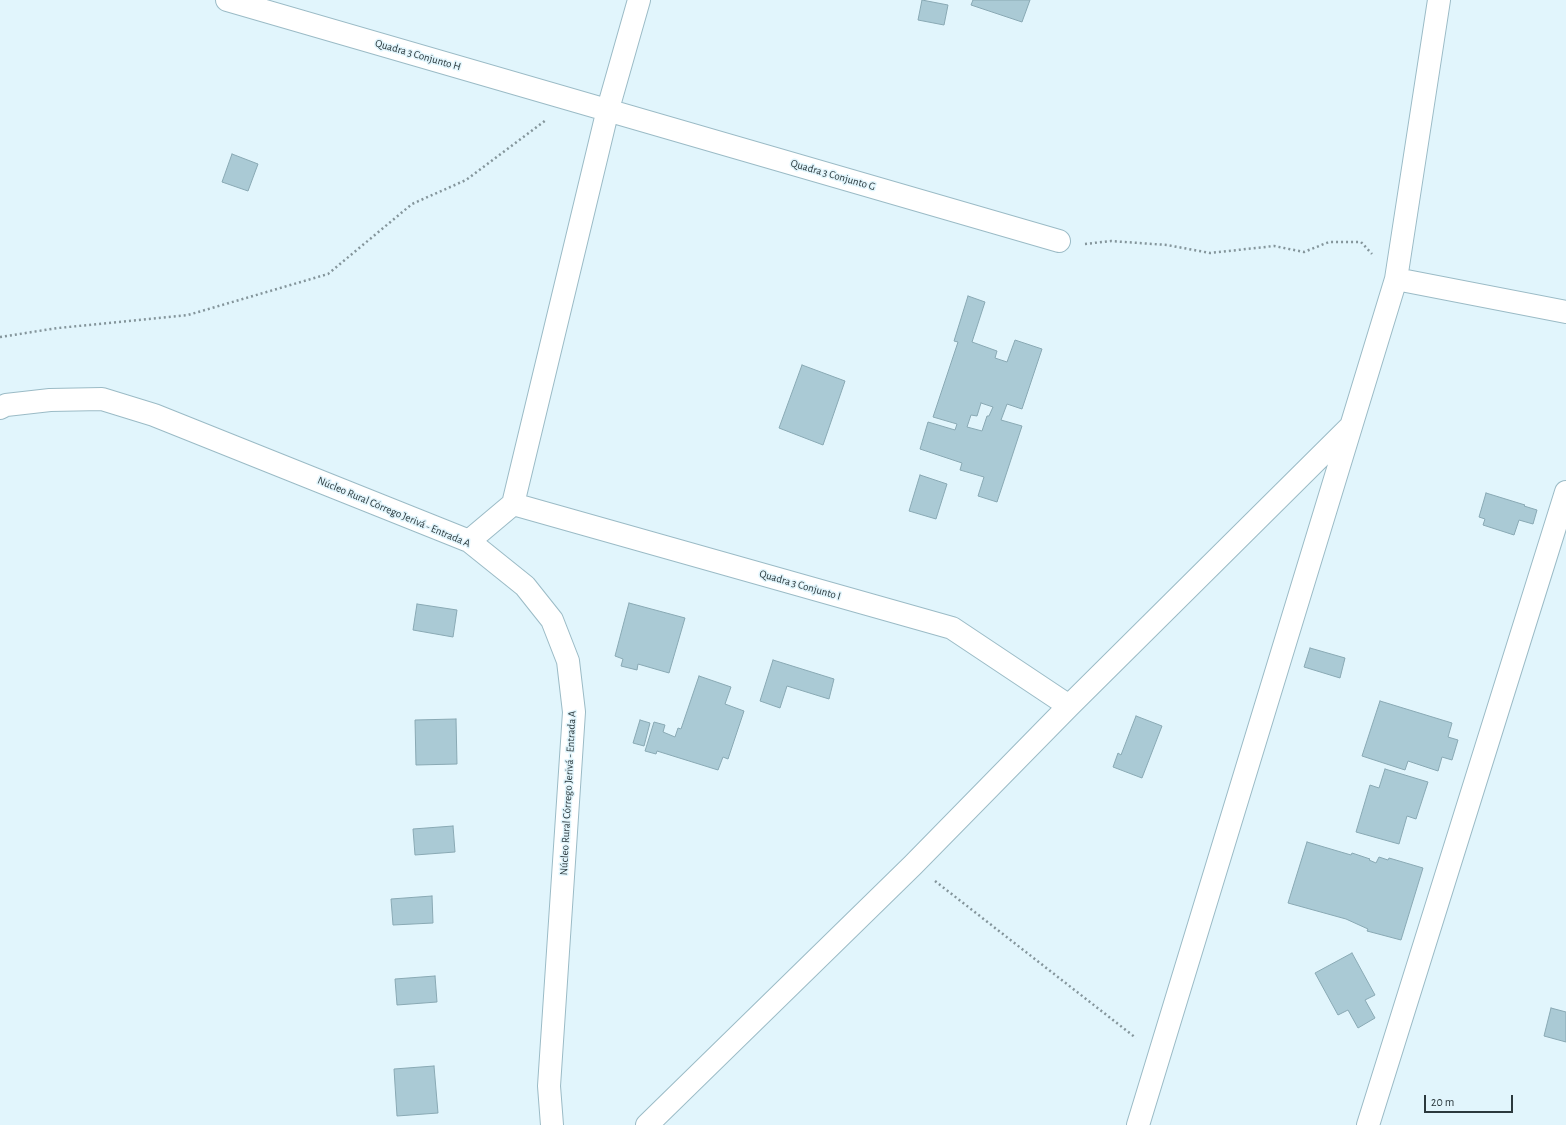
<!DOCTYPE html>
<html>
<head>
<meta charset="utf-8">
<style>
  body { margin:0 }
  #map { position:relative; width:1566px; height:1125px; overflow:hidden; background:#e1f5fc; font-family:"Alegreya Sans",sans-serif }
  canvas { display:block }
  .scale { position:absolute; left:1424px; top:1095px; width:89px; height:18px; box-sizing:border-box; border:2px solid #2b393d; border-top:0; padding-left:5px; font-size:12px; line-height:14px; white-space:nowrap; color:#2b393d; -webkit-text-stroke:3px #e1f5fc; paint-order:stroke }
</style>
</head>
<body>
<div id="map">
<canvas width="1566" height="1125"></canvas>
<div class="scale">20 m</div>
</div>
<script>
const g = document.querySelector('canvas').getContext('2d');
g.lineJoin = 'round';
function fill(path, color) {
  g.fillStyle = color;
  g.fill(path, 'evenodd');
}
function shape(rows) {
  const path = new Path2D();
  for (const r of rows) {
    path.moveTo(r[0], r[1]);
    for (let i = 2; i < r.length; i += 2) path.lineTo(r[i], r[i + 1]);
  }
  return path;
}
function strokePath(path, color, width, dash) {
  g.strokeStyle = color;
  g.lineWidth = width;
  g.lineCap = dash ? 'butt' : 'round';
  g.setLineDash(dash || []);
  g.stroke(path);
}
function write(font, color, halo, rows, align = 'center') {
  g.font = font + ' "Alegreya Sans",sans-serif';
  g.lineWidth = 3;
  g.setLineDash([]);
  g.textBaseline = 'middle';
  g.strokeStyle = halo;
  g.fillStyle = color;
  for (const [text, x, y, turn = 0] of rows) {
    g.save();
    g.translate(x, y);
    g.rotate((+turn || 0) * Math.PI / 180);
    g.textAlign = isNaN(turn) ? turn : align;
    if (halo) g.strokeText(text, 0, 0);
    g.fillText(text, 0, 0);
    g.restore();
  }
}
const building = shape([
  [922,0,948,5,944,25,918,20,922,0],
  [973,0,1030,0,1022,22,971,5,973,0],
  [232,154,258,164,248,191,222,182,232,154],
  [968,296,985,302,972,342,997,351,995,358,1007,362,1015,340,1042,349,1022,409,1007,404,1001,420,1022,426,997,502,978,496,984,477,960,470,962,463,920,449,928,422,955,430,957,424,933,417,958,342,954,341,968,296],
  [981,403,993,407,989,416,987,416,982,431,967,427,971,415,977,416,981,403],
  [802,365,845,381,823,445,779,428,802,365],
  [920,475,947,484,936,519,909,511,920,475],
  [1486,493,1525,505,1524,506,1537,510,1533,524,1519,520,1514,535,1483,525,1485,519,1479,517,1486,493],
  [629,603,685,618,669,673,638,664,637,670,621,666,623,659,615,656,629,603],
  [417,604,457,610,453,637,413,630,417,604],
  [1310,648,1345,658,1340,678,1304,667,1310,648],
  [773,660,834,679,829,699,787,686,780,708,760,701,773,660],
  [699,676,731,687,725,704,744,711,728,759,723,757,718,770,657,751,656,754,645,751,654,722,665,725,663,732,675,737,678,728,681,729,699,676],
  [1380,701,1452,723,1448,737,1458,740,1452,760,1442,757,1438,771,1408,761,1405,770,1362,756,1380,701],
  [1136,716,1162,726,1142,778,1113,767,1118,753,1121,755,1136,716],
  [456,719,457,764,416,765,415,720,456,719],
  [640,720,650,723,644,746,633,743,640,720],
  [1385,769,1428,782,1416,819,1407,816,1399,844,1356,832,1370,785,1379,788,1385,769],
  [453,826,455,852,415,855,413,829,453,826],
  [1307,842,1351,855,1352,853,1370,859,1369,860,1376,863,1379,857,1388,860,1389,858,1423,868,1401,940,1367,931,1368,929,1346,919,1288,903,1307,842],
  [432,896,433,923,393,925,391,899,432,896],
  [1352,953,1375,995,1365,1000,1375,1018,1358,1028,1348,1010,1338,1015,1315,973,1352,953],
  [435,976,437,1002,397,1005,395,979,435,976],
  [1551,1008,1566,1012,1566,1042,1544,1036,1551,1008],
  [434,1066,438,1113,397,1116,394,1069,434,1066]
]);
fill(building, '#aacad5');
strokePath(building, '#89a9b4', 1);
const street = shape([
  [227,0,1059,241],
  [1396,279,1566,312],
  [0,408,6,405,50,400,102,399,154,415,469,541,525,586,552,620,568,661,574,712,549,1086,552,1125],
  [513,504,952,628,1069,706],
  [469,541,513,504,608,109,639,0],
  [647,1125,913,865,1069,706,1350,427],
  [1138,1125,1396,279,1439,0],
  [1368,1125,1566,492]
]);
strokePath(street, '#9bbbc6', 24);
strokePath(shape([
  [1085,244,1111,241,1167,245,1210,253,1274,246,1304,252,1329,242,1361,242,1372,254],
  [0,337,58,328,188,315,328,274,412,204,466,180,546,120],
  [935,881,1136,1038]
]), '#84959b', 2.5, [2, 3]);
strokePath(street, '#fff', 22);
write('11px', '#2b393d', '#e1f5fc', [
  ["Quadra 3 Conjunto H",418,55,16],
  ["Quadra 3 Conjunto G",833,175,16],
  ["Núcleo Rural Córrego Jerivá - Entrada A",394,512,23],
  ["Quadra 3 Conjunto I",800,585,16],
  ["Núcleo Rural Córrego Jerivá - Entrada A",568,793,-87]
]);
</script>
</body>
</html>
